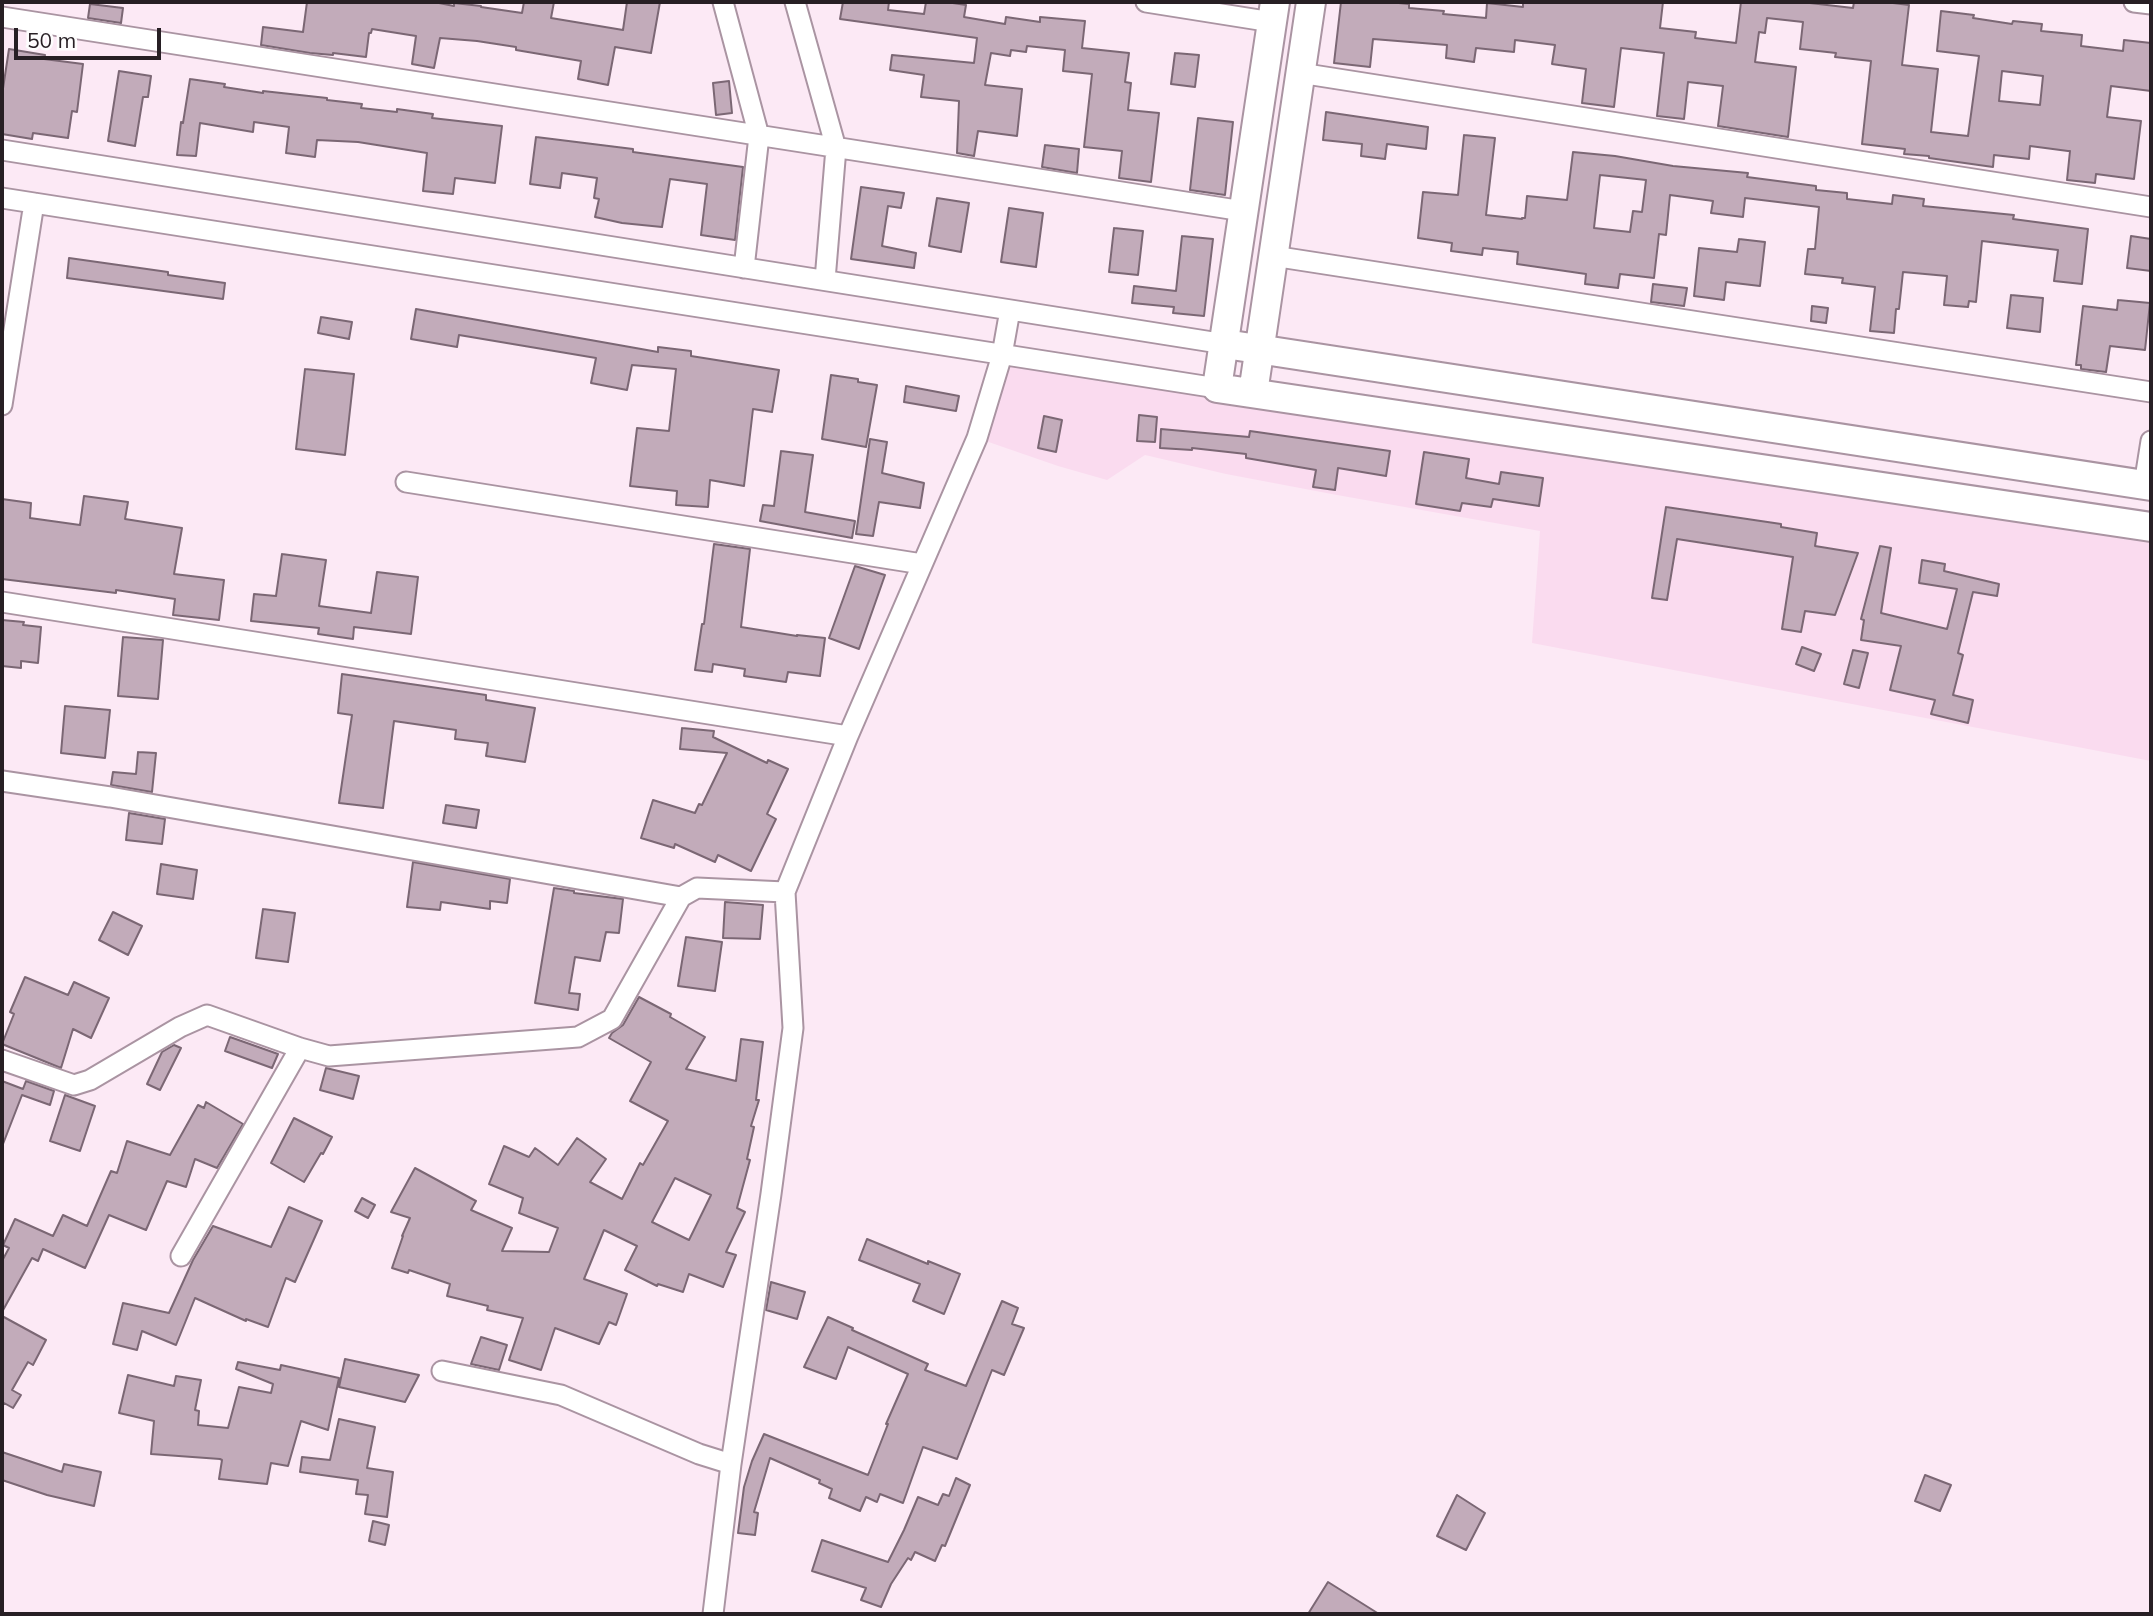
<!DOCTYPE html>
<html>
<head>
<meta charset="utf-8">
<style>
  body { margin:0 }
  #map { position:relative; width:2153px; height:1616px; overflow:hidden; background:#fce9f5; font-family:Mulish,sans-serif }
  canvas { display:block }
  .frame { position:absolute; inset:0; border:4px solid #271f24; pointer-events:none }
  .scale { position:absolute; left:14px; top:28px; width:147px; height:32px; box-sizing:border-box; border:4px solid #271f24; border-top:0; padding-left:9px; font-size:21px; line-height:24px; white-space:nowrap; color:#271f24; -webkit-text-stroke:5px #fdfdfd; paint-order:stroke }
</style>
</head>
<body>
<div id="map">
<canvas width="2153" height="1616"></canvas>
<div class="frame"></div>
<div class="scale">50 m</div>
</div>
<script>
const g = document.querySelector('canvas').getContext('2d');
g.lineJoin = 'round';
function fill(path, color) {
  g.fillStyle = color;
  g.fill(path, 'evenodd');
}
function shape(rows) {
  const path = new Path2D();
  for (const r of rows) {
    path.moveTo(r[0], r[1]);
    for (let i = 2; i < r.length; i += 2) path.lineTo(r[i], r[i + 1]);
  }
  return path;
}
function strokePath(path, color, width, dash) {
  g.strokeStyle = color;
  g.lineWidth = width;
  g.lineCap = dash ? 'butt' : 'round';
  g.setLineDash(dash || []);
  g.stroke(path);
}
fill(shape([
  [1002,355,2151,527,2151,761,1532,643,1540,531,1337,495,1226,474,1145,455,1107,480,1058,466,977,438]
]), '#fadbef');
const building = shape([
  [307,2,434,2,454,6,454,3,481,6,481,7,522,13,524,2,554,2,551,18,623,30,627,2,660,2,651,53,615,47,608,85,578,79,581,61,516,50,516,47,477,41,440,38,434,68,412,64,416,36,372,29,371,33,369,33,366,57,333,53,333,55,310,53,261,45,263,27,303,32,307,2],
  [843,2,889,2,888,10,924,14,926,2,946,2,966,5,964,17,1005,24,1006,17,1040,22,1040,17,1085,21,1082,48,1129,53,1125,82,1131,83,1128,110,1159,113,1151,182,1119,178,1122,151,1084,147,1092,74,1063,71,1065,50,1027,46,1026,52,1011,50,1010,56,991,53,985,85,1022,89,1017,136,978,131,974,156,957,153,959,101,921,97,924,75,890,70,892,55,974,63,977,38,840,19,843,2],
  [1341,2,1388,2,1409,4,1409,8,1444,11,1443,14,1486,18,1487,3,1523,7,1523,2,1663,2,1660,28,1696,32,1695,38,1736,43,1741,2,1801,2,1853,8,1854,2,1885,2,1909,5,1902,65,1938,69,1931,132,1968,136,1979,56,1937,51,1941,11,1974,15,1973,18,2012,24,2013,21,2042,24,2041,31,2082,35,2081,46,2123,51,2124,40,2151,43,2151,91,2111,86,2107,117,2141,121,2134,179,2096,174,2095,183,2067,180,2070,151,2068,151,2030,146,2029,159,1994,155,1993,167,1929,158,1929,156,1904,154,1905,149,1862,144,1871,61,1835,57,1836,53,1800,49,1803,22,1767,18,1765,33,1759,32,1755,62,1796,67,1788,137,1718,126,1723,86,1688,82,1684,119,1657,116,1664,53,1621,48,1614,107,1582,103,1586,69,1552,64,1555,45,1515,40,1514,52,1476,48,1474,62,1446,58,1447,45,1373,39,1370,67,1334,63,1341,2],
  [2002,71,2043,76,2040,105,1999,101,2002,71],
  [90,4,123,8,121,23,88,18,90,4],
  [9,49,45,55,44,59,83,64,77,112,72,111,68,138,33,133,32,139,2,134,2,95,9,49],
  [1175,53,1199,55,1195,87,1171,84,1175,53],
  [119,71,151,76,148,97,143,97,135,146,108,141,119,71],
  [190,79,225,84,224,87,263,93,263,91,327,98,327,100,362,104,361,108,397,112,397,109,433,114,432,118,502,126,495,183,455,178,453,194,423,191,427,153,358,142,317,140,315,157,286,153,289,127,254,122,253,132,200,123,196,156,177,155,181,122,183,123,190,79],
  [729,81,732,113,716,115,713,83,729,81],
  [1326,112,1428,127,1426,149,1387,144,1385,159,1361,156,1362,144,1323,140,1326,112],
  [1198,118,1233,122,1225,195,1190,190,1198,118],
  [1464,135,1495,138,1486,215,1522,219,1522,218,1525,218,1527,196,1567,200,1573,152,1615,156,1673,166,1748,173,1747,177,1816,186,1816,190,1847,193,1847,199,1892,204,1893,195,1924,199,1923,206,2014,215,2013,219,2088,229,2082,284,2054,281,2058,250,1982,241,1976,302,1969,301,1968,307,1944,305,1947,276,1903,272,1899,309,1896,309,1894,333,1870,331,1875,287,1842,283,1843,278,1805,274,1808,249,1815,249,1819,207,1745,198,1743,217,1711,213,1713,201,1670,195,1666,235,1659,234,1654,278,1620,274,1618,288,1585,284,1586,274,1517,264,1518,252,1483,248,1482,255,1451,251,1452,243,1418,238,1423,192,1458,195,1464,135],
  [1600,175,1646,180,1642,212,1633,211,1630,232,1594,228,1600,175],
  [536,137,633,149,633,152,743,167,735,240,701,235,707,184,670,179,662,227,622,223,595,217,599,199,594,198,597,178,562,173,560,188,530,184,536,137],
  [1045,145,1079,149,1077,173,1042,167,1045,145],
  [861,187,904,193,901,208,888,206,882,246,916,253,914,268,851,259,861,187],
  [937,198,969,203,961,252,929,246,937,198],
  [1009,208,1043,213,1036,267,1001,262,1009,208],
  [1114,228,1143,231,1138,275,1109,272,1114,228],
  [1182,236,1213,239,1204,316,1173,313,1174,307,1132,303,1134,286,1176,291,1182,236],
  [2131,236,2151,239,2151,271,2127,268,2131,236],
  [1739,239,1765,242,1760,286,1726,282,1724,300,1694,296,1699,248,1737,252,1739,239],
  [69,258,168,272,168,275,225,283,223,299,67,278,69,258],
  [1653,284,1687,288,1684,306,1651,302,1653,284],
  [2011,295,2043,298,2040,332,2007,328,2011,295],
  [2118,300,2150,303,2145,350,2110,346,2106,372,2081,369,2081,365,2076,365,2083,306,2117,310,2118,300],
  [1812,306,1828,308,1826,323,1811,321,1812,306],
  [416,309,658,352,658,347,691,351,691,356,779,370,772,412,753,409,744,486,710,480,708,507,676,505,677,491,630,486,637,428,669,431,676,369,632,365,627,390,591,383,596,358,459,335,457,347,411,339,416,309],
  [321,317,352,322,349,339,318,333,321,317],
  [305,369,354,374,345,455,296,449,305,369],
  [831,375,858,379,858,382,877,385,866,447,822,439,831,375],
  [906,386,959,396,956,411,904,402,906,386],
  [1139,415,1157,417,1155,442,1137,441,1139,415],
  [1044,416,1062,420,1056,452,1038,448,1044,416],
  [1161,429,1249,437,1250,431,1390,451,1386,476,1338,468,1335,490,1313,487,1316,470,1246,458,1246,454,1192,448,1192,450,1160,448,1161,429],
  [870,439,887,442,882,473,924,483,920,508,879,502,873,536,856,534,870,439],
  [781,451,813,455,805,512,855,521,852,538,760,521,763,505,774,506,781,451],
  [1424,452,1469,459,1466,478,1499,484,1501,472,1543,478,1539,506,1493,499,1491,507,1462,503,1460,511,1416,504,1424,452],
  [84,496,128,502,125,519,182,528,174,574,224,580,219,620,173,615,175,599,116,590,116,593,2,579,2,499,31,503,30,518,80,525,84,496],
  [1666,507,1781,524,1781,527,1817,533,1815,546,1858,553,1835,615,1805,611,1801,632,1782,629,1793,557,1677,539,1667,600,1652,598,1666,507],
  [714,544,750,549,741,627,797,636,797,635,825,638,820,676,788,672,786,682,744,676,745,669,713,664,712,672,695,670,702,624,704,624,714,544],
  [1880,546,1891,548,1881,613,1947,629,1957,589,1919,583,1922,560,1945,564,1944,571,1999,584,1997,596,1973,592,1958,653,1963,655,1953,695,1973,700,1968,723,1931,714,1935,700,1890,690,1901,646,1861,640,1864,620,1861,619,1880,546],
  [282,554,326,560,319,606,371,613,377,572,418,577,411,634,354,627,353,639,318,634,319,628,251,621,254,594,276,596,282,554],
  [855,566,885,575,859,649,829,638,855,566],
  [2,620,24,622,23,625,41,627,38,663,21,661,21,668,2,666,2,620],
  [123,637,163,640,158,699,118,696,123,637],
  [1802,647,1821,654,1814,671,1796,664,1802,647],
  [1853,650,1868,653,1859,688,1844,684,1853,650],
  [342,674,486,695,486,700,535,708,525,762,486,756,488,743,455,739,456,730,394,721,383,808,339,803,352,715,338,713,342,674],
  [65,706,110,710,105,758,61,753,65,706],
  [682,728,714,731,713,737,767,763,768,760,788,769,767,814,776,819,751,871,718,855,715,862,675,844,674,848,641,838,653,800,695,813,699,804,702,805,727,753,680,749,682,728],
  [138,752,156,753,152,792,111,785,113,772,136,774,138,752],
  [446,805,479,810,476,828,443,823,446,805],
  [129,813,165,819,162,844,126,840,129,813],
  [413,862,510,879,507,903,490,901,490,909,441,902,440,910,407,907,413,862],
  [161,864,197,870,193,899,157,894,161,864],
  [554,888,574,891,574,893,623,899,619,933,606,932,600,961,575,957,569,993,580,994,578,1010,535,1003,554,888],
  [725,902,763,905,760,939,723,938,725,902],
  [263,909,295,913,288,962,256,958,263,909],
  [113,912,142,926,128,955,99,940,113,912],
  [686,937,722,942,715,991,678,986,686,937],
  [25,977,68,995,74,982,109,998,91,1038,73,1029,61,1068,2,1044,14,1014,10,1012,25,977],
  [639,997,671,1014,670,1017,705,1037,686,1069,736,1081,741,1039,763,1042,756,1100,759,1100,751,1126,754,1127,747,1159,750,1160,737,1208,745,1212,726,1252,736,1255,723,1287,689,1274,683,1292,658,1284,657,1286,625,1270,637,1246,604,1230,584,1279,627,1294,616,1325,609,1322,599,1344,555,1328,541,1370,509,1360,523,1318,487,1310,488,1306,447,1296,450,1284,409,1270,408,1273,392,1268,403,1236,402,1236,410,1218,391,1212,415,1168,476,1201,471,1210,512,1228,502,1251,549,1252,558,1228,519,1213,523,1198,489,1184,504,1146,529,1157,535,1148,558,1165,577,1138,606,1159,590,1182,622,1199,640,1163,643,1165,668,1121,630,1101,651,1062,609,1038,612,1033,623,1025,639,997],
  [675,1178,711,1195,689,1240,652,1222,675,1178],
  [230,1037,278,1054,272,1068,225,1051,230,1037],
  [174,1045,181,1048,160,1090,147,1084,162,1052,174,1045],
  [326,1068,359,1076,353,1099,320,1090,326,1068],
  [2,1081,23,1089,26,1081,54,1091,50,1105,22,1095,3,1144,2,1081],
  [65,1095,95,1106,80,1151,50,1141,65,1095],
  [206,1102,243,1124,217,1168,195,1159,186,1187,167,1181,146,1230,109,1215,85,1268,43,1249,38,1261,32,1258,2,1312,2,1261,9,1248,3,1245,15,1219,53,1236,63,1215,87,1226,111,1171,117,1173,127,1141,170,1155,198,1105,204,1108,206,1102],
  [294,1118,332,1137,323,1154,321,1153,304,1182,271,1163,294,1118],
  [362,1198,375,1205,368,1218,355,1211,362,1198],
  [289,1207,322,1221,295,1282,286,1278,268,1327,246,1319,246,1321,195,1298,176,1345,142,1331,137,1350,113,1344,123,1303,169,1313,193,1260,213,1226,271,1247,289,1207],
  [867,1239,928,1264,928,1261,960,1274,944,1314,913,1301,920,1284,859,1260,867,1239],
  [771,1282,805,1292,797,1319,766,1310,771,1282],
  [1002,1301,1018,1308,1012,1324,1024,1328,1004,1375,992,1370,957,1459,923,1447,903,1503,880,1494,877,1502,866,1497,860,1511,829,1498,832,1489,819,1483,820,1480,770,1458,754,1512,758,1513,755,1535,738,1533,744,1487,752,1461,764,1434,868,1475,888,1424,886,1424,908,1374,848,1347,836,1379,804,1367,828,1317,853,1328,852,1330,928,1364,925,1370,966,1386,1002,1301],
  [2,1316,46,1340,33,1365,28,1362,12,1390,21,1395,13,1408,4,1403,2,1408,2,1316],
  [481,1337,507,1345,499,1370,471,1364,481,1337],
  [345,1359,419,1375,405,1402,339,1387,345,1359],
  [238,1362,280,1370,281,1365,339,1378,328,1430,301,1421,288,1466,271,1463,267,1484,219,1479,222,1460,220,1459,151,1454,154,1421,119,1413,128,1375,174,1386,176,1376,201,1380,195,1410,199,1411,198,1425,228,1428,239,1387,271,1393,273,1384,236,1369,238,1362],
  [339,1419,375,1427,367,1468,393,1472,387,1517,365,1514,368,1495,356,1494,358,1480,300,1472,302,1457,330,1460,339,1419],
  [2,1452,62,1472,64,1464,101,1472,94,1506,47,1495,2,1480,2,1452],
  [1925,1475,1951,1485,1940,1511,1915,1501,1925,1475],
  [956,1478,970,1485,945,1546,942,1545,935,1561,915,1552,911,1560,908,1558,891,1584,881,1607,861,1600,866,1588,812,1571,822,1540,888,1562,904,1530,918,1497,938,1505,943,1494,949,1496,956,1478],
  [1457,1495,1485,1513,1466,1550,1437,1536,1457,1495],
  [373,1521,389,1525,385,1545,369,1541,373,1521],
  [1328,1582,1379,1614,1308,1614,1328,1582]
]);
fill(building, '#c2abba');
strokePath(building, '#7b6774', 2);
const street = shape([
  [723,2,759,136,744,268],
  [795,2,836,148,825,280],
  [1146,2,1272,22],
  [2134,2,2151,4],
  [2,17,1243,211],
  [1300,73,2151,207],
  [2,150,1225,344],
  [2,198,1217,388],
  [1273,256,2151,392],
  [2,405,34,203],
  [406,482,922,564],
  [2144,485,2151,441],
  [2,602,848,736],
  [2,781,110,797,681,897],
  [2,1060,74,1085,90,1080,180,1027,207,1015,300,1048,329,1056,578,1037,612,1019,681,897,697,888,785,892],
  [181,1256,300,1048],
  [442,1371,561,1395,699,1454,731,1464],
  [713,1614,731,1464,771,1194,793,1028,785,892,848,736,977,438,1002,355,1010,310]
]);
const secondary = shape([
  [1275,2,1217,388,2151,527],
  [1225,344,2151,486],
  [1253,393,1311,2]
]);
strokePath(street, '#aa94a2', 23);
strokePath(secondary, '#aa94a2', 32);
strokePath(street, '#fff', 19);
strokePath(secondary, '#fff', 28);
</script>
</body>
</html>
